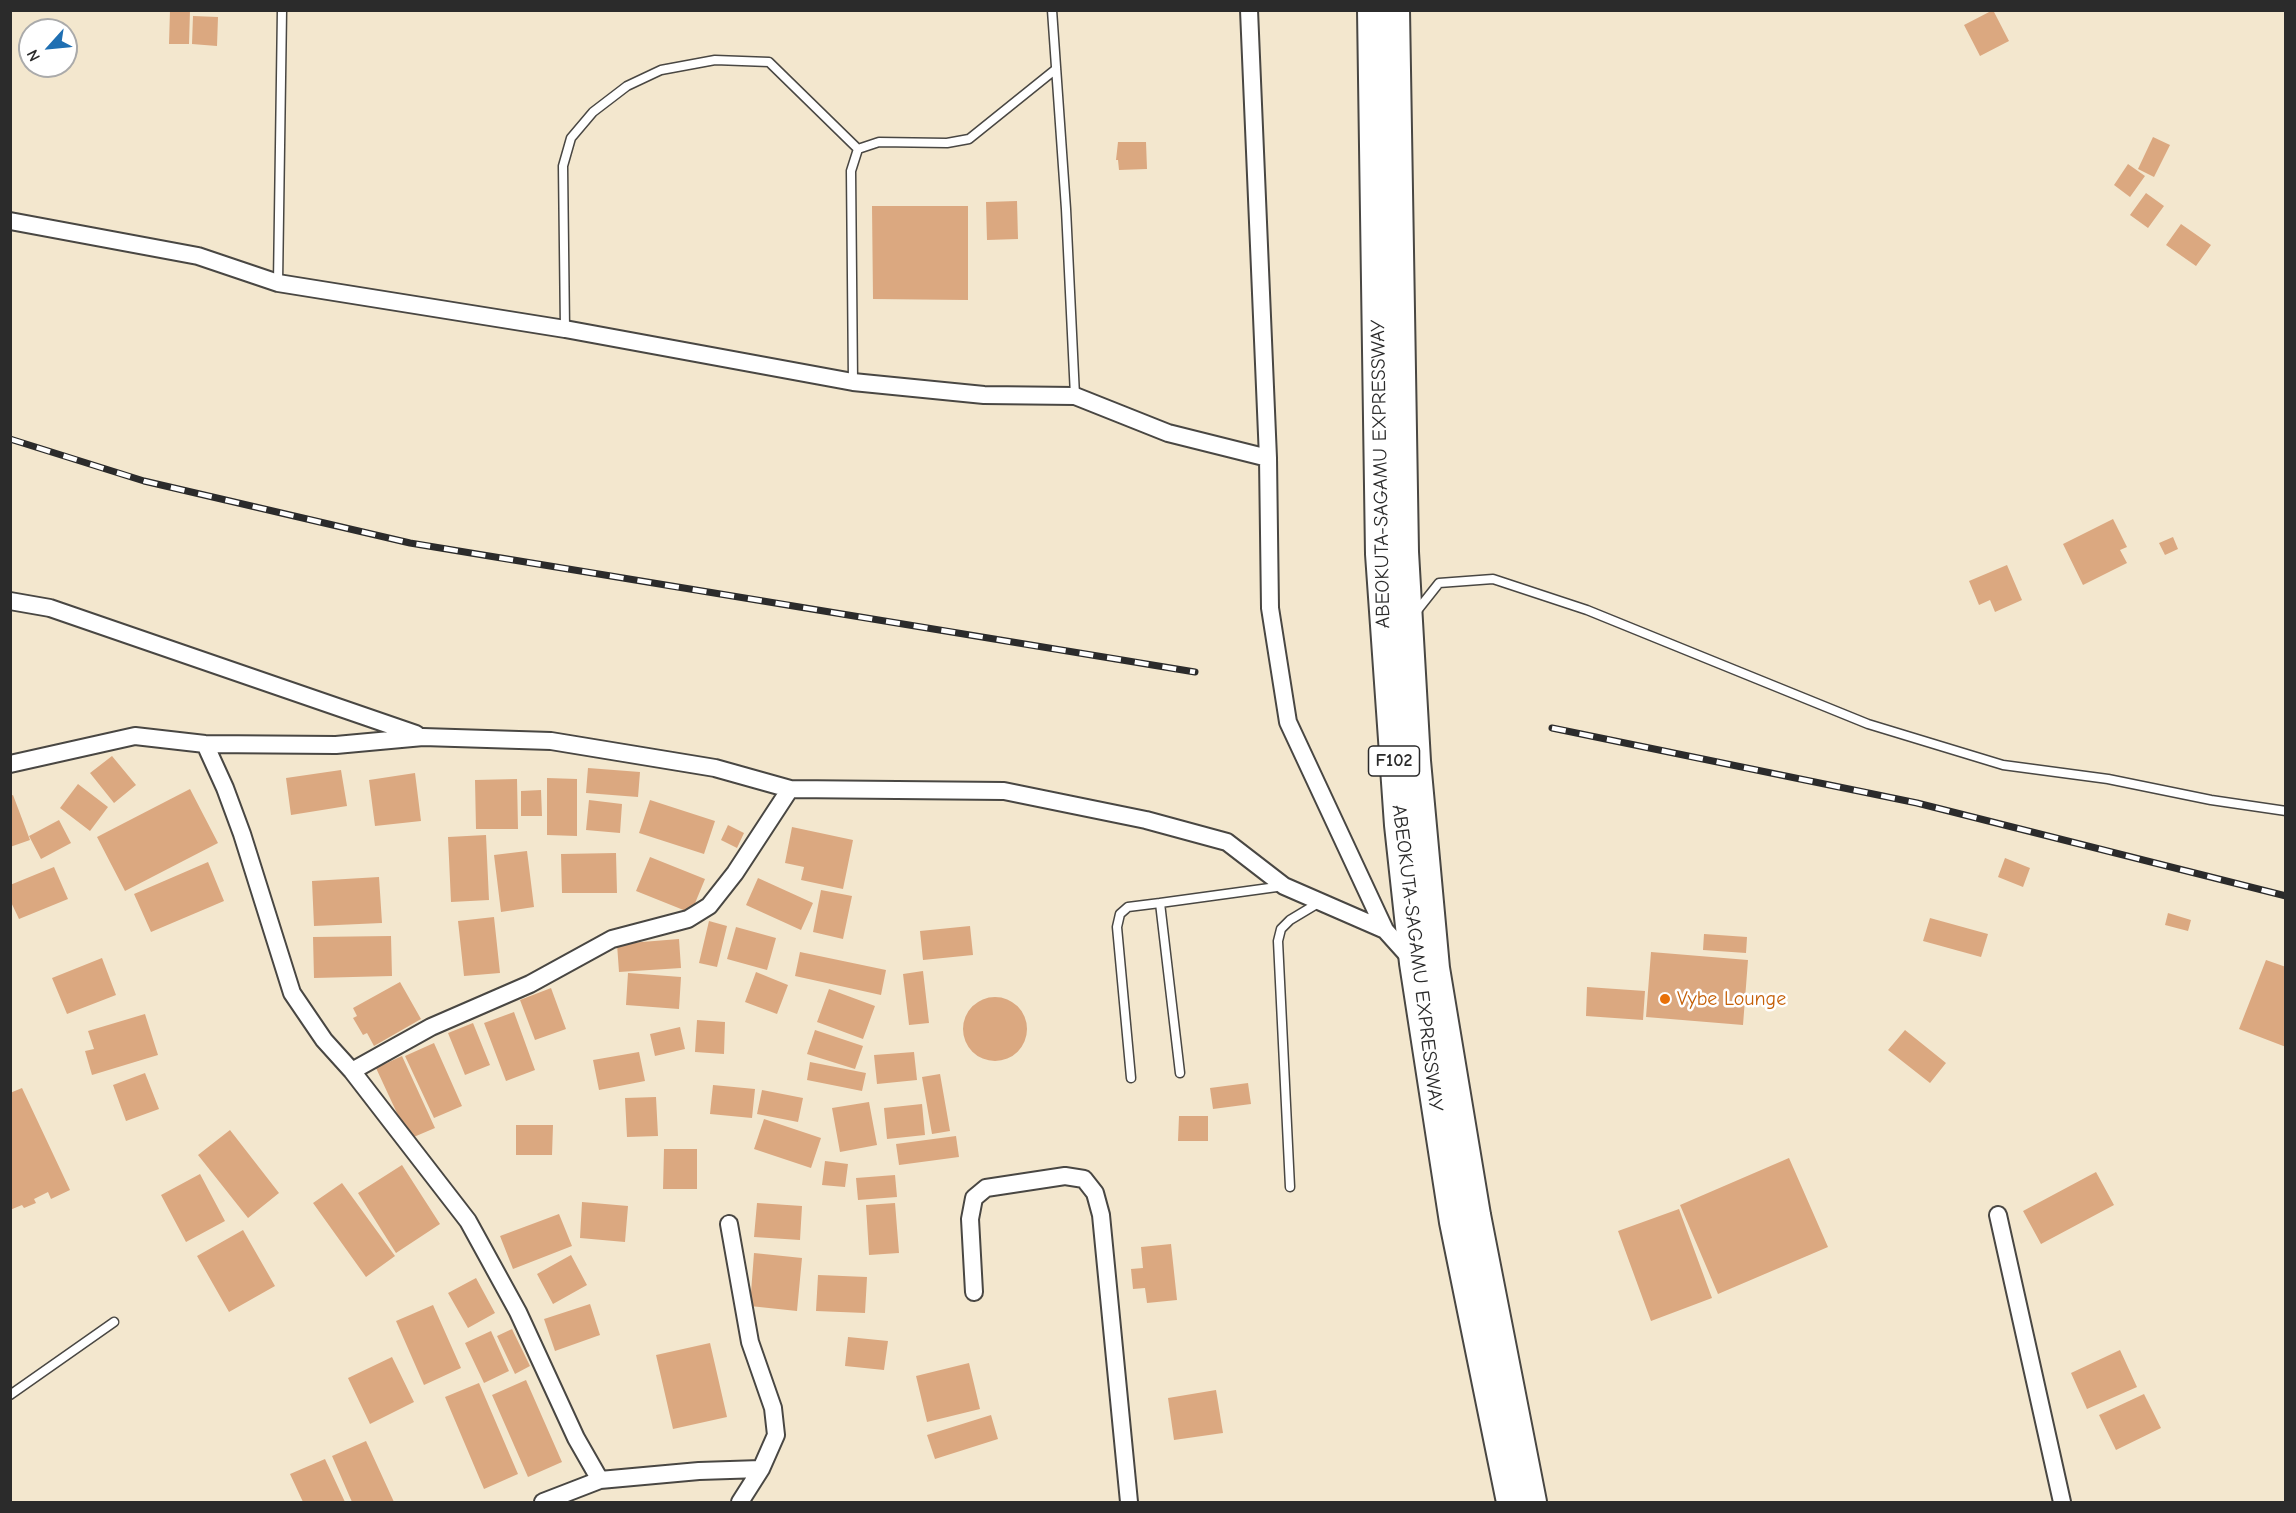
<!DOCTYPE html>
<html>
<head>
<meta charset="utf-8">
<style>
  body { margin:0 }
  #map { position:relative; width:2296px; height:1513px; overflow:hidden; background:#f3e7ce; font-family:"Comic Neue",sans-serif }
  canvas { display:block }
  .frame { position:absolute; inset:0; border:12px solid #2b2b2b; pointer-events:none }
  .north { position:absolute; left:18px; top:18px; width:60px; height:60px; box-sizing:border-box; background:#fff; border:2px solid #aaa; border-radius:50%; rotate:243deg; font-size:16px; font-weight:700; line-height:24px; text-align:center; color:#2b2b2b }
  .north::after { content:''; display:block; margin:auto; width:21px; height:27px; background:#1f6fb2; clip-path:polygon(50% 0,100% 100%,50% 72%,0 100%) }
</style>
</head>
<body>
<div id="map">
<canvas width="2296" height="1513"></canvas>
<div class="frame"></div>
<div class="north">N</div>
</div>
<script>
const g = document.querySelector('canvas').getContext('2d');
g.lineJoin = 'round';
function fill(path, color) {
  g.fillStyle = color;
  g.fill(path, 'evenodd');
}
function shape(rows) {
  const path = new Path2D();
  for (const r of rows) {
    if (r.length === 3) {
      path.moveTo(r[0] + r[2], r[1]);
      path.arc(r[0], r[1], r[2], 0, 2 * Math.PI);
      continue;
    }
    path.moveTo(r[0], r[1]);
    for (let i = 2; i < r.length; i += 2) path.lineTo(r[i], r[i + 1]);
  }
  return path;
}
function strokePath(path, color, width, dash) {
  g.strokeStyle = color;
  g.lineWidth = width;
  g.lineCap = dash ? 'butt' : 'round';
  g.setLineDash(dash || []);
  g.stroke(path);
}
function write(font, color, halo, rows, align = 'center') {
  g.font = font + ' "Comic Neue",sans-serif';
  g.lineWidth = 5;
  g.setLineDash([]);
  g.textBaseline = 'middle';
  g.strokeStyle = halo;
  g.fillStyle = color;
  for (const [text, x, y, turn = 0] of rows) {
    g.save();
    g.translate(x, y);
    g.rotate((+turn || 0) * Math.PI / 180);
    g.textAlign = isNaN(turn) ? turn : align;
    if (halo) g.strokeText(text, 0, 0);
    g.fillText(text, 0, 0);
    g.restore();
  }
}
fill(shape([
  [170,10,190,10,189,44,169,44],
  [1993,10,2009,41,1980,56,1964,25],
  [193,16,218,17,217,46,192,44],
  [2153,137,2170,145,2154,177,2138,169],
  [1118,142,1146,142,1147,169,1119,170,1118,160,1116,160],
  [2128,164,2145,176,2130,197,2114,185],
  [2146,193,2164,206,2148,228,2130,215],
  [1017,201,1018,239,987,240,986,202],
  [872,206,968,206,968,300,873,299],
  [2181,224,2211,245,2196,266,2166,245],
  [2113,519,2127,547,2120,550,2127,563,2083,585,2063,544],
  [2173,537,2178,549,2165,555,2159,543],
  [2007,565,2022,600,1995,612,1990,600,1979,605,1969,581],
  [112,756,136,785,114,803,90,773],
  [588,768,640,772,638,797,586,793],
  [341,770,347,806,291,815,286,778],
  [415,773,421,821,375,826,369,780],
  [547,778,577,779,577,836,547,835],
  [517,779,518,829,476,829,475,780],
  [78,784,108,807,90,831,60,808],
  [190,789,218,843,125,891,97,837],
  [541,790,542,816,521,816,521,791],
  [13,795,30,840,10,847,10,796],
  [589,800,622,804,620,833,586,830],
  [650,800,715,821,704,854,639,833],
  [59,820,71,843,41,859,29,836],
  [728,825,744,833,737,848,721,840],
  [792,827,853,840,843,889,801,880,804,867,785,863],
  [486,835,489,900,451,902,448,837],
  [527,851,534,907,501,912,494,855],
  [616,853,617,893,562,893,561,854],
  [650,857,705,879,691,913,636,891],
  [2005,858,2030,868,2023,887,1998,877],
  [208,862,224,901,151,932,134,894],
  [54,867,68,899,19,919,10,900,10,885],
  [379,877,382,923,314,926,312,881],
  [758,878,813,903,801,930,746,905],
  [821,890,852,896,843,939,813,932],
  [2168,913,2191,920,2188,931,2165,925],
  [494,917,500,973,464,976,458,921],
  [1930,918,1988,934,1981,957,1923,941],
  [709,921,727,926,717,967,699,963],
  [970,926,973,955,923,960,920,931],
  [736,927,776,938,767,970,727,959],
  [1704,934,1747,937,1746,953,1703,950],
  [391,936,392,976,314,978,313,937],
  [679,939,681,968,619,972,617,944],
  [800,952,886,970,881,995,795,976],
  [1651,952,1748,960,1743,1025,1646,1017],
  [102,958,116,995,67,1014,52,978],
  [2266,960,2286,967,2286,1047,2239,1029],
  [923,971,929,1023,909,1025,903,974],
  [756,972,788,985,777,1014,745,1002],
  [628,973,681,977,679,1009,626,1005],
  [400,982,421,1019,374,1046,367,1033,363,1035,353,1018,357,1016,353,1008],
  [1587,987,1645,991,1643,1020,1586,1016],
  [551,988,566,1029,535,1040,520,1000],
  [829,989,875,1006,863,1039,817,1022],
  [995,1029,32],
  [514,1012,535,1070,506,1081,484,1023],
  [145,1014,158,1055,92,1075,85,1051,94,1049,88,1031],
  [697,1020,725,1022,724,1054,695,1052],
  [473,1023,490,1065,465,1075,448,1033],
  [680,1027,685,1049,655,1056,650,1034],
  [815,1030,863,1046,855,1069,807,1054],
  [1905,1030,1946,1063,1930,1083,1888,1050],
  [434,1043,462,1106,434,1118,405,1056],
  [639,1052,645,1081,599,1090,593,1060],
  [914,1052,917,1080,877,1084,874,1055],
  [402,1056,435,1128,409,1139,376,1068],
  [810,1062,866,1073,862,1091,807,1080],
  [145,1073,159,1109,126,1121,113,1085],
  [940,1074,950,1131,932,1134,922,1077],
  [1248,1083,1251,1104,1213,1109,1210,1088],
  [713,1085,755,1089,752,1118,710,1114],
  [22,1088,70,1190,51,1199,48,1192,34,1199,36,1203,24,1208,22,1205,10,1210,10,1093],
  [762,1090,803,1098,798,1122,757,1114],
  [656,1097,658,1136,627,1137,625,1098],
  [869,1102,877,1145,840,1152,832,1108],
  [922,1104,925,1135,887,1139,884,1108],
  [1179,1116,1208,1116,1208,1141,1178,1141],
  [764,1119,821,1138,811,1168,754,1149],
  [516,1125,553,1125,552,1155,516,1155],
  [230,1130,279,1193,248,1218,198,1155],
  [956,1136,959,1157,899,1165,896,1144],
  [664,1149,697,1149,697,1189,663,1189],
  [1789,1158,1828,1247,1718,1294,1680,1205],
  [825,1161,848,1164,845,1187,822,1185],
  [402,1165,440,1224,396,1253,358,1193],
  [2096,1172,2114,1205,2041,1244,2023,1211],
  [200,1174,225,1221,186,1242,161,1195],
  [895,1175,897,1197,858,1200,856,1178],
  [342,1183,395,1256,366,1277,313,1203],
  [582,1202,628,1206,625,1242,580,1238],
  [757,1203,802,1206,800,1240,754,1237],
  [895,1203,899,1253,869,1255,866,1205],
  [1679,1209,1712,1298,1651,1321,1618,1231],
  [559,1214,572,1246,513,1269,500,1236],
  [243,1230,275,1286,229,1312,197,1256],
  [1171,1244,1177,1300,1147,1303,1145,1288,1133,1289,1131,1269,1143,1268,1141,1247],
  [754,1253,802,1258,797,1311,750,1306],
  [571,1255,587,1285,553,1304,537,1274],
  [818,1275,867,1277,865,1313,816,1311],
  [476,1278,495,1313,468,1328,448,1293],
  [590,1304,600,1335,555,1351,544,1319],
  [433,1305,461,1368,424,1385,396,1321],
  [512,1329,530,1366,515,1374,497,1336],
  [491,1331,509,1371,484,1383,465,1343],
  [848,1337,888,1341,884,1370,845,1366],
  [710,1343,727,1417,673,1429,656,1355],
  [2120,1350,2137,1387,2087,1409,2071,1373],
  [392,1357,414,1402,370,1424,348,1378],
  [969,1363,980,1409,927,1422,916,1376],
  [526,1380,562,1462,528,1477,492,1395],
  [479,1383,518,1474,484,1489,445,1397],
  [1216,1390,1223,1433,1174,1440,1168,1398],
  [2144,1394,2161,1428,2116,1450,2099,1415],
  [991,1415,998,1439,935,1459,927,1435],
  [366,1441,394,1502,352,1502,332,1456],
  [325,1459,345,1502,303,1502,290,1474]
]), '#dba880');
const service = shape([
  [1052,10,1066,209,1075,396],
  [278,283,282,10],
  [565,329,563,166,571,138,593,112,627,86,661,70,715,60,769,62,858,149],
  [853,382,851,171,858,149,879,142,947,143,969,139,1056,69],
  [1416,612,1439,583,1493,579,1587,610,1868,724,2003,765,2108,779,2211,800,2286,811],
  [1180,1073,1160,903,1284,886],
  [1131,1078,1117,927,1120,914,1128,907,1160,903],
  [1290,1187,1278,941,1281,929,1290,920,1320,902],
  [10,1395,114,1322]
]);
const minor = shape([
  [1249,10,1268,458,1270,608,1288,722,1385,930,1412,960],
  [10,221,198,256,278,283,565,329,853,382,984,395,1075,396,1168,433,1268,458],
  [10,601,50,608,416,734],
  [205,744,225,788,242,834,292,993,324,1040,352,1071,468,1221,518,1312,576,1438,600,1480],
  [10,764,135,736,205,744,336,745,423,737,551,741,715,768,790,789,1004,791,1146,820,1227,842,1284,886,1385,930],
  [352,1071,431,1027,530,984,612,939,688,919,709,906,735,873,790,789],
  [1998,1215,2062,1502],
  [729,1224,750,1342,773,1408,776,1435,761,1469,740,1502],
  [974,1292,970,1219,974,1198,986,1188,1065,1176,1084,1179,1095,1193,1101,1215,1129,1502],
  [543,1502,600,1480,699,1471,761,1469]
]);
const trunk = shape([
  [1372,10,1380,554,1399,825,1414,963,1454,1222,1511,1502],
  [1395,10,1404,552,1416,761,1435,968,1476,1215,1532,1502]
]);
strokePath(service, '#494743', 11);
strokePath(minor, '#494743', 20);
strokePath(trunk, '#494743', 32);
strokePath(service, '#fff', 8);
strokePath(minor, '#fff', 16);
strokePath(trunk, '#fff', 28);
const rail = shape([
  [10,439,144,481,410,543,1195,672],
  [1552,728,1917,803,2286,896]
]);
strokePath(rail, '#2b2b2b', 7);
strokePath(rail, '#fff', 4.5, [14]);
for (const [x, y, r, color] of [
  [1665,999,6,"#e8710a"]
]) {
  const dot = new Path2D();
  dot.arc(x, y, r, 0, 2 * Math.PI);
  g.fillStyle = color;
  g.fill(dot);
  strokePath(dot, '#fff', 2);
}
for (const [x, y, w] of [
  [1394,761,51]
]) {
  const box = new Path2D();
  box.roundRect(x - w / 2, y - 15, w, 30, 4.5);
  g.fillStyle = '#fff';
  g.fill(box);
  strokePath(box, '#2b2b2b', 1.5);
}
write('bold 18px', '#2b2b2b', null, [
  ["F102",1394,761]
]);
write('20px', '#2b2b2b', '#fff', [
  ["ABEOKUTA-SAGAMU EXPRESSWAY",1381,474,-91],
  ["ABEOKUTA-SAGAMU EXPRESSWAY",1417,958,83]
]);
write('20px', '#c56008', '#fff', [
  ["Vybe Lounge",1677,999]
], 'left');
</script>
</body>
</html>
